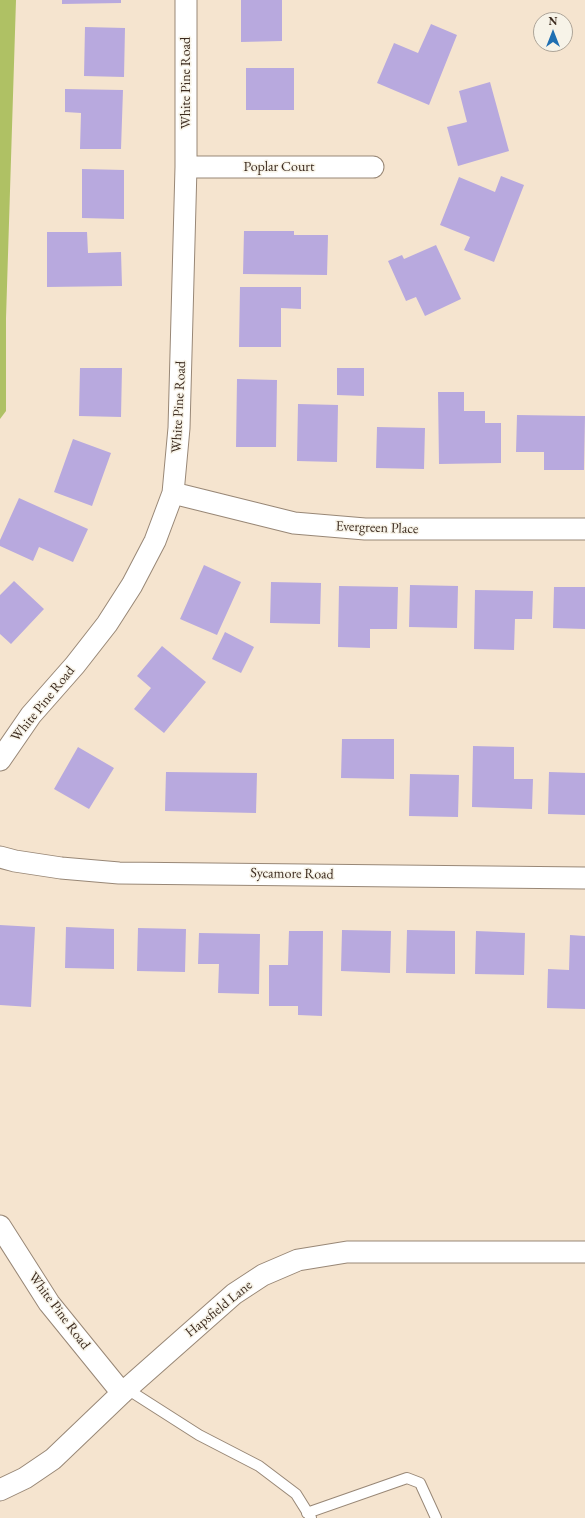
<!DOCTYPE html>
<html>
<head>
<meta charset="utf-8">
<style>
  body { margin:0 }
  #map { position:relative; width:585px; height:1518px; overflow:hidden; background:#f5e4cf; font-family:"EB Garamond",serif }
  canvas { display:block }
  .north { position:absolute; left:533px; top:12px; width:40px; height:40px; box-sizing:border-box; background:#f7f3e8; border:1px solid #aca397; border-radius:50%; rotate:0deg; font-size:11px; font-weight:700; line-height:16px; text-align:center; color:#3b2a1e }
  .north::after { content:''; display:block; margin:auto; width:14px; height:18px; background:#1f6fb2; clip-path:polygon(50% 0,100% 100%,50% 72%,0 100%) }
</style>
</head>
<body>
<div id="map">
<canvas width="585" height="1518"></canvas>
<div class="north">N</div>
</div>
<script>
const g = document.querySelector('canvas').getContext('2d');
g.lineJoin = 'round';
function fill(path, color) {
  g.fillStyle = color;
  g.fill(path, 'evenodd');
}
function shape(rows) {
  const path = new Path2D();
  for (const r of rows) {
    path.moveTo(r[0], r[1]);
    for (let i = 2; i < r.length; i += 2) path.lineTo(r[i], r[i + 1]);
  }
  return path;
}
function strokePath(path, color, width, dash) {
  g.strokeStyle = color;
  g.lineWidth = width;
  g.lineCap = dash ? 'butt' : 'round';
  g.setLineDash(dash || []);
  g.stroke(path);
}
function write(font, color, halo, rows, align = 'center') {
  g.font = font + ' "EB Garamond",serif';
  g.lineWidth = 3;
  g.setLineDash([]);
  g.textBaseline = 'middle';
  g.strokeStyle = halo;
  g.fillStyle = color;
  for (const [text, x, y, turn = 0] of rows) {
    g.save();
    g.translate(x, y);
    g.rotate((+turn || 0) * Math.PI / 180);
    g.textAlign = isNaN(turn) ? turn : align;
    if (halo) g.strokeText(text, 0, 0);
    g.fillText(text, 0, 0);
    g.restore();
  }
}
fill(shape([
  [0,0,16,0,6,318,6,411,0,419]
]), '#afc164');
fill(shape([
  [62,0,121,0,121,3,62,4],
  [241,0,282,0,282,41,241,42],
  [431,24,457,35,429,105,377,83,394,43,418,53],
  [85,27,125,28,124,77,84,76],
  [246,68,294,68,294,110,246,110],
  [490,82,509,151,458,166,447,127,467,122,459,91],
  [65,89,123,90,121,149,80,149,81,113,65,112],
  [82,169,124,170,124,219,82,218],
  [501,176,524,185,494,262,464,250,470,237,440,225,459,177,495,192],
  [244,231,294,231,294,235,328,235,327,275,243,274],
  [47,232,87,232,88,253,121,252,122,286,47,287],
  [436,245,461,299,425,316,416,297,406,301,388,261,402,255,404,259],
  [240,287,301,287,301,309,281,308,281,347,239,347],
  [80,368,122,368,121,417,79,416],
  [337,368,364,368,364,396,337,395],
  [237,379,277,380,276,447,236,447],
  [438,392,464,392,464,411,485,411,485,423,501,423,501,463,439,464],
  [298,404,338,405,337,462,297,461],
  [517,415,585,416,584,470,544,470,544,452,516,452],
  [377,427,425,428,424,469,376,468],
  [73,439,111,453,92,506,54,492],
  [19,498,88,529,73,562,39,547,33,561,0,546,0,540],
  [204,565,241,582,217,635,180,619],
  [14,581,44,609,11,644,0,634,0,595],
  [271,582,321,583,320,624,270,623],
  [410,585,458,586,457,628,409,627],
  [339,586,398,587,397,629,370,629,370,648,338,647],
  [554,587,585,587,585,629,553,628],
  [475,590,533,591,532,619,515,619,514,650,474,649],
  [225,632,254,647,241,673,212,659],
  [162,646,206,682,164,733,134,709,151,688,137,676],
  [342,739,394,739,394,779,341,778],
  [473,746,514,747,514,779,533,779,532,809,472,807],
  [78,747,114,768,89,809,54,789],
  [166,772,257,773,256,813,165,811],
  [549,772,585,773,585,815,548,814],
  [410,774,459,775,458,817,409,816],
  [0,925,35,927,31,1007,0,1005],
  [66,927,114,929,114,969,65,968],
  [138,928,186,929,185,972,137,971],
  [342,930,391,931,390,973,341,971],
  [407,930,455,931,455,974,406,973],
  [289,931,323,931,322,1016,298,1015,298,1006,269,1006,269,965,288,965],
  [476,931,525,933,524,975,475,974],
  [199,933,260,934,259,994,218,993,219,964,198,964],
  [570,935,585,936,585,1009,547,1008,548,969,569,970]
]), '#b8a9de');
const lane = shape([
  [127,1389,199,1435,259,1466,296,1494,311,1518],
  [307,1513,407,1478,420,1483,436,1518]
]);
const street = shape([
  [186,167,373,167],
  [173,493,294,523,365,529,585,529],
  [0,760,31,715,75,665,107,624,132,585,155,541,173,493,179,428,186,167,186,0],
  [0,857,15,861,61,868,119,873,585,878],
  [0,1226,49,1303,122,1393],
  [0,1490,25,1478,53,1459,122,1393,234,1294,263,1275,298,1260,347,1252,585,1252]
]);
strokePath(lane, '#988776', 12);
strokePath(street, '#988776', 23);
strokePath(lane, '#fff', 10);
strokePath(street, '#fff', 21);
write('14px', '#3b2a1e', '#f7f3e8', [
  ["White Pine Road",186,83,-90],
  ["Poplar Court",279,167],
  ["White Pine Road",179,407,-87],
  ["Evergreen Place",377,528,2],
  ["White Pine Road",43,704,-51],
  ["Sycamore Road",292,874,1],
  ["Hapsfield Lane",219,1309,-39],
  ["White Pine Road",59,1311,53]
]);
</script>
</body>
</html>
